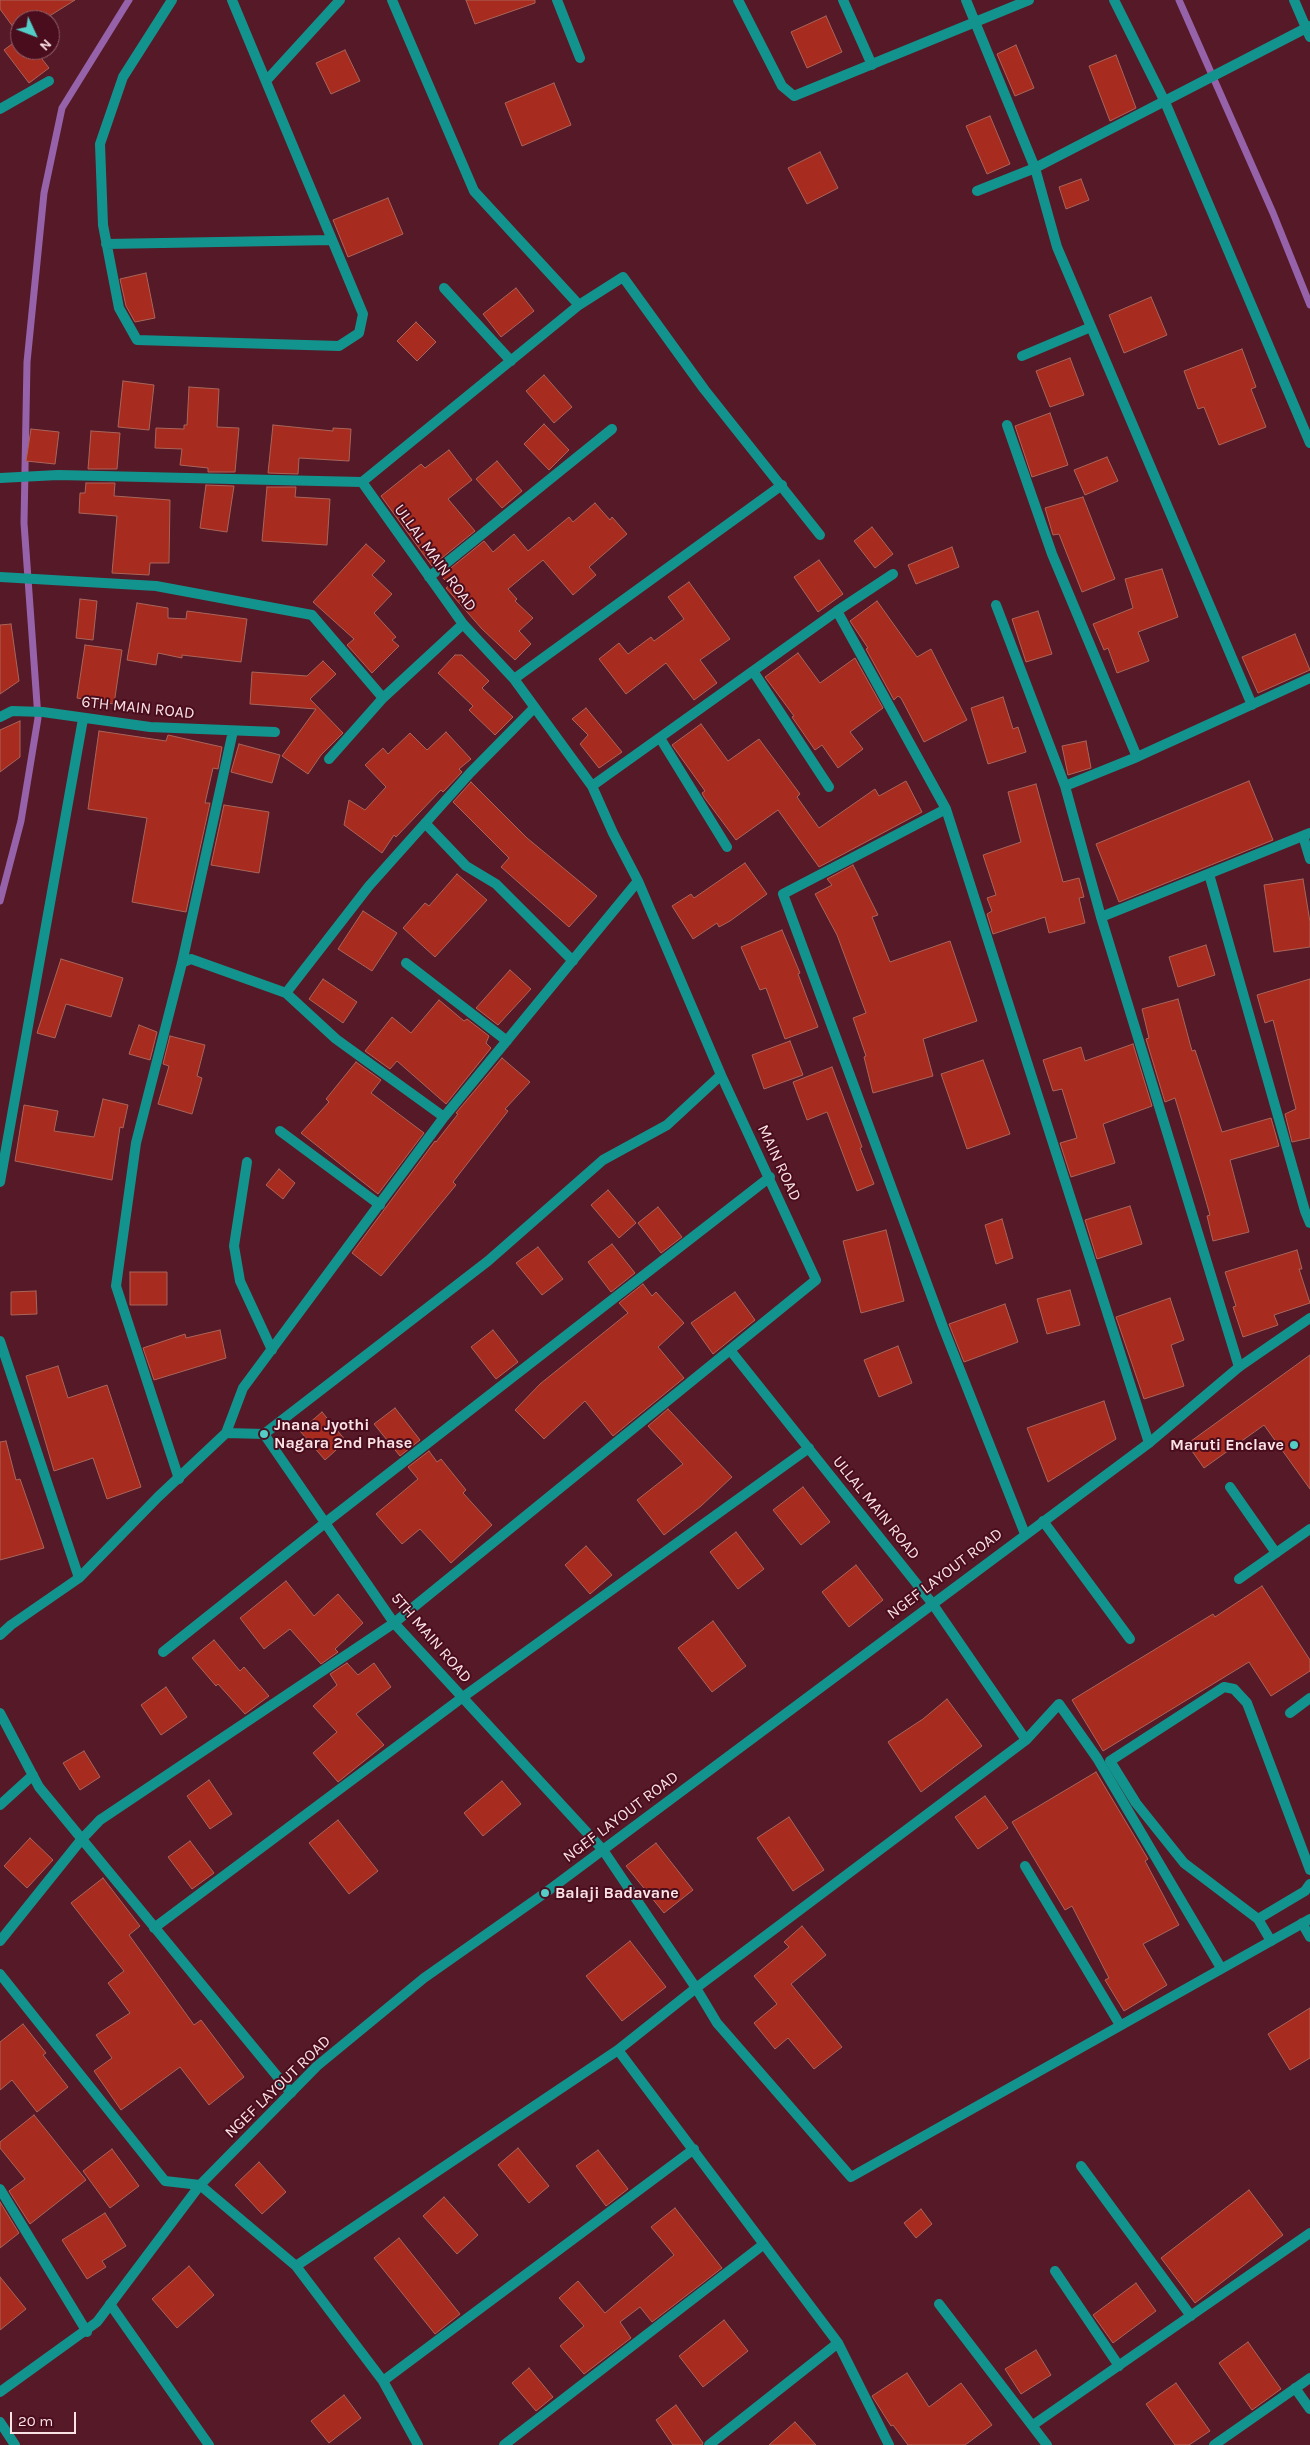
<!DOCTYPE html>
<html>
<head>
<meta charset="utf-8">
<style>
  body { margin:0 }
  #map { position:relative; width:1310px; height:2445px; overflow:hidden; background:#561927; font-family:Karla,sans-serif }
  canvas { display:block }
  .north { position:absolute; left:10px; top:10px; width:50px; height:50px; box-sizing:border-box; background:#4a0d1e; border:1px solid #90626d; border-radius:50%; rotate:133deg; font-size:14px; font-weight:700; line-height:20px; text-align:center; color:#fae1e4 }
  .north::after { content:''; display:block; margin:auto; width:18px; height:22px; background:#54cdc6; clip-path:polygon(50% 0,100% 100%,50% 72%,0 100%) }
  .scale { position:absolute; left:10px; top:2412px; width:66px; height:22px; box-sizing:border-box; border:2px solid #fae1e4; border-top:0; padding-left:6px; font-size:15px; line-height:18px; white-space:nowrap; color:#fae1e4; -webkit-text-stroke:4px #4a0d1e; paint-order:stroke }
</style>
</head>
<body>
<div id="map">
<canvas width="1310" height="2445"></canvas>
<div class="north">N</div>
<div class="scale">20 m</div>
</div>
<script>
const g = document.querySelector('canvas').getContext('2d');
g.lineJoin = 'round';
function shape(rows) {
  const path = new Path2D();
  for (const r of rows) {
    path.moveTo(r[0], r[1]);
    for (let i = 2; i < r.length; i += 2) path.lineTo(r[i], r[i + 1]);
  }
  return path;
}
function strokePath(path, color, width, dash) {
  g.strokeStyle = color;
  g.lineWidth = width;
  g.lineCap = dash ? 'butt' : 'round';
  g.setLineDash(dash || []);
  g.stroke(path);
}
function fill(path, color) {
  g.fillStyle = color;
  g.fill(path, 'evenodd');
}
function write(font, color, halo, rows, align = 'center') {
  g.font = font + ' Karla,sans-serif';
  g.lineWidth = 4;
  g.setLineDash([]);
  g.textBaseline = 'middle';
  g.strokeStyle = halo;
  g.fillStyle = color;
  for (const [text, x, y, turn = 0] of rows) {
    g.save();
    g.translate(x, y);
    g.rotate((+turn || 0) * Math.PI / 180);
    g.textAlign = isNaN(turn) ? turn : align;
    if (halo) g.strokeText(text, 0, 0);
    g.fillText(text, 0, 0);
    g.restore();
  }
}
strokePath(shape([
  [1179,0,1273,213,1310,305],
  [0,901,21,821,38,718,24,523,27,362,44,193,62,108,129,0]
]), '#9662aa', 7);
const building = shape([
  [0,0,75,0,43,20,20,20,19,35,0,9,0,0],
  [466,0,535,0,535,3,475,24,466,0],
  [826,16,842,52,807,68,791,32,826,16],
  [20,38,20,50,35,50,49,68,29,83,4,50,20,38],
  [1016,45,1034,88,1015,96,997,54,1016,45],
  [345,50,360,81,331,94,316,63,345,50],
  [1116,55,1136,108,1110,121,1089,66,1116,55],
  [554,83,571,125,522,146,505,103,554,83],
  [990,116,1010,164,987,174,966,126,990,116],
  [820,152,838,188,807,204,788,168,820,152],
  [1081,179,1089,200,1066,209,1059,187,1081,179],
  [388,198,403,234,348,257,333,220,388,198],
  [146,273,155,318,135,322,126,306,120,279,146,273],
  [516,288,534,311,501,337,483,314,516,288],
  [1151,297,1167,335,1124,353,1109,315,1151,297],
  [416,322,436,342,417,361,397,341,416,322],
  [1242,349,1256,387,1251,389,1266,427,1219,445,1204,407,1198,409,1184,371,1242,349],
  [1070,358,1084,395,1050,407,1036,371,1070,358],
  [544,375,572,407,554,423,526,391,544,375],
  [123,381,154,385,149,430,118,427,123,381],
  [189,387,219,389,217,427,239,428,235,472,208,472,208,468,180,465,182,449,155,448,156,428,184,429,184,425,187,425,189,387],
  [1050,413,1068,465,1032,477,1015,426,1050,413],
  [544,424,569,450,549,470,524,444,544,424],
  [273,425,333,431,333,428,351,429,349,461,299,458,298,474,268,473,273,425],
  [31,429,59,432,55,464,26,461,31,429],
  [91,431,120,433,117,469,88,469,91,431],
  [449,450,472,480,448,499,475,531,432,566,381,496,421,464,425,468,449,450],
  [1107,457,1118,481,1085,495,1074,470,1107,457],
  [497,461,522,491,502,508,476,479,497,461],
  [86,483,115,483,114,496,170,500,169,563,150,563,149,575,112,573,117,516,79,513,80,493,85,493,86,483],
  [206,485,234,486,227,532,200,528,206,485],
  [267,487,296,487,295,497,330,499,327,545,262,541,267,487],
  [1083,497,1115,579,1082,592,1059,534,1053,535,1045,508,1083,497],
  [595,503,610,520,612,517,627,534,589,567,596,575,573,595,543,560,508,589,517,599,515,601,533,618,519,631,531,644,515,660,482,629,446,588,450,585,441,576,484,541,493,552,514,534,528,551,569,517,573,522,595,503],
  [872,527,893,554,875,568,854,541,872,527],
  [366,544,385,561,372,575,392,594,374,613,396,637,392,640,399,646,372,673,347,645,354,639,313,602,366,544],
  [952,547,959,567,916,584,908,565,952,547],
  [819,560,843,594,818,612,794,577,819,560],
  [1162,569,1178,617,1138,632,1149,661,1117,673,1108,648,1104,650,1093,624,1133,608,1125,579,1162,569],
  [689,582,730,639,700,660,717,683,694,700,666,663,626,694,599,659,619,643,628,654,651,637,654,641,684,619,668,597,689,582],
  [80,599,97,601,93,640,76,638,80,599],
  [877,601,917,657,931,649,967,720,924,742,901,698,898,696,894,700,866,649,868,648,850,621,877,601],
  [137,603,168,608,168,618,186,619,187,611,247,619,241,662,182,655,182,658,158,653,156,665,127,660,137,603],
  [1038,611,1052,654,1026,662,1012,619,1038,611],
  [11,624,19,681,0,694,0,625,11,624],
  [1295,634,1310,670,1258,693,1242,657,1295,634],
  [85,645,122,650,114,704,77,698,85,645],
  [798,653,820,683,855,658,883,708,850,732,863,749,838,768,822,745,815,750,792,717,794,716,765,677,798,653],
  [455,655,462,655,489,681,482,688,513,717,495,735,469,710,473,706,438,673,455,655],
  [323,661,336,674,310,699,343,733,321,755,308,774,282,756,316,709,250,704,252,672,307,676,323,661],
  [1003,697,1013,729,1018,727,1026,752,988,764,971,708,1003,697],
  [586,708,622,752,599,768,580,744,588,735,572,719,586,708],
  [20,721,20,757,0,772,0,730,20,721],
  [701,724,728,761,759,739,800,794,797,797,819,828,875,789,879,796,906,781,922,812,819,867,778,810,736,840,704,797,702,793,705,791,672,745,701,724],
  [99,731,166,741,168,735,222,747,218,769,213,768,205,803,210,803,186,912,132,902,147,818,88,809,99,731],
  [446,732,471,759,459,769,462,772,443,792,441,790,396,837,394,835,382,853,344,825,349,800,365,810,386,787,365,765,383,748,388,754,410,733,427,750,446,732],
  [1086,741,1091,768,1068,775,1062,746,1086,741],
  [239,744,280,755,272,783,231,772,239,744],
  [1249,781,1273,840,1119,902,1096,844,1249,781],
  [471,782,527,838,597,896,569,927,501,867,509,858,453,802,471,782],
  [1036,784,1063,882,1079,878,1084,897,1079,898,1085,923,1049,933,1045,917,993,934,987,914,992,911,987,898,996,895,983,855,1021,842,1008,792,1036,784],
  [224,805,269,812,259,873,211,865,224,805],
  [745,863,767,894,730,921,719,927,717,923,693,939,672,906,691,894,694,898,745,863],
  [853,865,878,915,872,917,890,962,950,941,977,1021,923,1039,933,1076,873,1093,864,1057,866,1056,853,1018,866,1013,837,935,815,894,832,885,827,879,853,865],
  [457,874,487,900,435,957,403,928,425,903,429,906,457,874],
  [1303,879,1310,922,1310,947,1274,952,1264,885,1303,879],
  [363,911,397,933,372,971,338,949,363,911],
  [782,930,800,973,798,974,818,1027,785,1039,766,988,760,990,741,947,782,930],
  [1206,945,1215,975,1178,987,1169,957,1206,945],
  [61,959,123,978,111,1017,66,1004,55,1038,37,1033,61,959],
  [510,970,531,989,498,1025,476,1008,510,970],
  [323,979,357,1002,343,1023,309,999,323,979],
  [1310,979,1310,1138,1292,1142,1285,1114,1296,1109,1273,1020,1265,1023,1257,995,1310,979],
  [1178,999,1192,1051,1195,1050,1222,1132,1271,1118,1279,1146,1230,1160,1249,1232,1213,1241,1207,1216,1210,1215,1202,1187,1175,1098,1165,1102,1146,1039,1149,1038,1142,1009,1178,999],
  [439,1000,464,1021,467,1019,489,1036,486,1043,491,1048,446,1104,397,1061,390,1069,365,1051,392,1017,411,1033,439,1000],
  [139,1025,157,1032,150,1060,129,1054,139,1025],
  [170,1036,205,1045,197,1076,202,1078,192,1114,158,1104,169,1066,163,1064,170,1036],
  [790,1041,803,1075,764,1089,752,1055,790,1041],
  [1133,1044,1152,1106,1103,1124,1115,1163,1071,1177,1060,1143,1077,1138,1062,1089,1053,1091,1043,1060,1081,1047,1085,1061,1133,1044],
  [502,1058,530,1082,505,1109,508,1111,453,1182,456,1185,381,1276,352,1253,435,1141,436,1142,458,1114,456,1113,502,1058],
  [983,1060,1010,1134,967,1149,941,1074,983,1060],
  [356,1062,381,1080,371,1093,424,1133,378,1194,301,1133,329,1102,326,1099,356,1062],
  [832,1067,862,1147,860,1148,874,1184,857,1191,827,1112,807,1120,793,1082,832,1067],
  [103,1099,128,1105,123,1128,120,1127,112,1180,15,1161,24,1105,58,1111,54,1131,94,1137,103,1099],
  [279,1169,295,1183,283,1199,266,1185,279,1169],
  [608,1190,636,1223,619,1238,591,1205,608,1190],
  [1130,1206,1142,1244,1097,1259,1085,1220,1130,1206],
  [658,1207,682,1237,661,1253,638,1223,658,1207],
  [1002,1219,1013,1258,996,1264,985,1225,1002,1219],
  [886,1230,904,1301,861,1313,843,1241,886,1230],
  [612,1244,635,1273,611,1292,588,1262,612,1244],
  [538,1247,563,1279,542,1295,516,1263,538,1247],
  [1297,1250,1302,1269,1299,1269,1310,1303,1274,1315,1278,1325,1243,1337,1233,1307,1236,1306,1225,1272,1297,1250],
  [130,1272,167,1272,167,1305,130,1305,130,1272],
  [643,1284,652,1296,656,1292,684,1323,658,1347,684,1378,613,1436,585,1401,544,1439,515,1410,540,1384,628,1313,619,1303,643,1284],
  [1070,1290,1080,1325,1047,1334,1037,1299,1070,1290],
  [36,1291,37,1314,11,1315,11,1292,36,1291],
  [735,1292,755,1320,713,1354,691,1323,735,1292],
  [1170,1298,1184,1340,1171,1345,1184,1386,1144,1399,1116,1317,1170,1298],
  [1005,1304,1018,1342,964,1362,949,1324,1005,1304],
  [220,1330,226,1358,154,1380,143,1348,185,1334,186,1338,220,1330],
  [493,1330,518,1362,496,1379,471,1347,493,1330],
  [898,1346,912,1383,879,1397,864,1360,898,1346],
  [1310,1355,1310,1489,1264,1425,1204,1468,1187,1444,1310,1355],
  [58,1366,68,1398,107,1385,141,1487,107,1499,93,1458,54,1471,26,1376,58,1366],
  [1104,1401,1116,1439,1048,1482,1027,1428,1104,1401],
  [395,1408,420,1440,400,1456,374,1424,395,1408],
  [668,1409,732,1477,701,1506,664,1535,637,1500,683,1464,648,1426,668,1409],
  [322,1412,346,1441,325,1460,300,1431,322,1412],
  [6,1441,16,1480,20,1479,44,1548,0,1560,0,1442,6,1441],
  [429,1451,437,1462,441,1459,466,1490,463,1493,492,1525,451,1563,420,1529,402,1544,376,1514,418,1479,408,1467,429,1451],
  [803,1487,830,1522,801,1545,773,1510,803,1487],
  [736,1532,764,1569,738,1589,710,1552,736,1532],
  [586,1546,612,1575,590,1594,565,1565,586,1546],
  [856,1565,883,1600,849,1627,822,1592,856,1565],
  [286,1581,314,1616,338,1594,363,1623,335,1649,338,1652,321,1664,290,1629,264,1649,240,1618,286,1581],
  [1262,1586,1310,1660,1310,1671,1271,1696,1249,1662,1103,1751,1072,1700,1213,1614,1215,1617,1262,1586],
  [713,1621,746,1666,712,1692,678,1648,713,1621],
  [214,1640,240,1671,244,1667,269,1696,245,1714,218,1684,216,1686,192,1658,214,1640],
  [347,1663,358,1675,374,1663,391,1687,356,1714,384,1745,338,1782,313,1753,337,1732,313,1706,337,1685,330,1674,347,1663],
  [166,1687,187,1717,161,1735,141,1705,166,1687],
  [947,1699,982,1746,921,1792,888,1742,923,1719,947,1699],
  [84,1751,100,1777,80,1790,63,1763,84,1751],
  [1096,1772,1148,1859,1145,1861,1179,1925,1143,1944,1167,1985,1124,2011,1105,1980,1109,1978,1072,1906,1065,1910,1012,1822,1096,1772],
  [209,1780,232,1814,210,1829,187,1796,209,1780],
  [502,1781,521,1804,483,1836,464,1813,502,1781],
  [985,1796,1008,1828,978,1849,955,1817,985,1796],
  [789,1817,824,1870,793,1891,757,1838,789,1817],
  [338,1820,378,1871,349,1894,309,1843,338,1820],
  [30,1838,53,1860,27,1888,4,1866,30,1838],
  [190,1841,214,1873,192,1889,168,1857,190,1841],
  [656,1843,693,1890,664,1913,626,1866,656,1843],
  [103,1878,140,1926,129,1935,194,2025,201,2020,244,2077,209,2105,180,2067,121,2110,94,2071,112,2058,96,2035,130,2013,108,1983,124,1971,71,1903,103,1878],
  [802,1926,826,1955,791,1984,842,2047,814,2069,788,2038,775,2049,754,2023,777,2004,754,1976,789,1947,784,1942,802,1926],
  [630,1941,666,1987,622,2021,586,1976,630,1941],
  [1310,2008,1310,2058,1290,2070,1268,2034,1310,2008],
  [23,2024,46,2053,43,2055,68,2087,37,2112,12,2080,0,2090,0,2042,23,2024],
  [34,2115,86,2180,30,2224,9,2191,25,2179,0,2148,0,2142,34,2115],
  [518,2148,549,2186,529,2203,498,2165,518,2148],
  [112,2149,139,2186,110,2208,83,2171,112,2149],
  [598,2150,628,2189,606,2206,576,2166,598,2150],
  [259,2162,286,2192,262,2214,235,2185,259,2162],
  [1249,2190,1283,2235,1195,2303,1161,2258,1249,2190],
  [444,2197,478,2235,457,2254,423,2216,444,2197],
  [0,2202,19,2233,0,2248,0,2202],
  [675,2208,722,2268,652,2322,640,2307,620,2322,631,2338,584,2374,560,2346,584,2326,559,2298,578,2281,605,2313,674,2255,651,2227,675,2208],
  [921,2209,932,2224,916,2238,904,2223,921,2209],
  [105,2213,126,2246,102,2261,106,2267,87,2279,62,2240,105,2213],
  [399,2238,460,2314,435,2334,374,2258,399,2238],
  [189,2266,214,2295,177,2328,152,2299,189,2266],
  [0,2277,26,2309,0,2330,0,2277],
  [1136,2283,1156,2311,1113,2343,1093,2315,1136,2283],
  [724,2320,748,2351,703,2387,679,2356,724,2320],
  [1248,2342,1281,2389,1252,2410,1219,2363,1248,2342],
  [1036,2350,1051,2375,1021,2394,1005,2369,1036,2350],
  [529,2368,553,2397,536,2411,512,2383,529,2368],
  [907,2373,929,2407,961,2383,992,2425,965,2445,908,2445,893,2425,891,2426,872,2396,907,2373],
  [1176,2383,1210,2431,1189,2445,1175,2445,1146,2404,1176,2383],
  [344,2395,361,2418,329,2443,311,2421,344,2395],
  [676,2405,703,2443,702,2445,673,2445,656,2420,676,2405],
  [795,2422,816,2445,769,2445,795,2422]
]);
fill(building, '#a72b1e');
strokePath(building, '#a9655a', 1);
strokePath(shape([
  [1230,1487,1276,1553],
  [1043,1521,1130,1639],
  [1025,1866,1120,2025],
  [1258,1919,1305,1891,1310,1884],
  [1271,1941,1258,1919,1184,1863,1136,1803,1110,1761,1224,1687,1234,1689,1247,1703,1310,1870]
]), '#13938d', 10);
strokePath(shape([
  [172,0,123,77,100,144,103,225,119,308,137,340,339,346,359,333,363,314,232,0],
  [392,0,474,191,579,305],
  [557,0,580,58],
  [738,0,782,86,794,96,1029,0],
  [843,0,872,65],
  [966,0,1035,168,977,191],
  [1294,0,1310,37],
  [266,81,340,0],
  [0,109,49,81],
  [106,244,332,240],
  [444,288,511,361],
  [1022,356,1091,327],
  [1007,425,1052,554,1137,757],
  [0,478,58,475,362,482],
  [362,482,579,305,623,277,704,389,820,535],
  [0,577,156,586,312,615,383,698,463,624],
  [429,577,612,429],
  [996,605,1065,786,1101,917],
  [837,611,893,574],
  [753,671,829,787],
  [514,679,782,485],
  [1252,705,1057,247,1035,168,1310,26],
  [0,717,12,711,43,712,150,727,275,732],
  [660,738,727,847],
  [329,759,383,698],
  [592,786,837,611,946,809],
  [1065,786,1137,757,1310,678],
  [425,823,466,866,496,884,573,961],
  [1303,836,1310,859],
  [1209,874,1305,1211,1310,1223],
  [182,963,191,959,286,993],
  [406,963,507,1041],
  [444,1117,336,1039,286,993,369,886,470,773,534,708],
  [280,1131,380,1205],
  [247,1162,234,1246,240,1281,272,1350],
  [0,1182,83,719],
  [0,1341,79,1578],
  [730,1350,932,1603,1026,1740],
  [1239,1367,1101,917,1310,833],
  [226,1433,264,1434,394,1623,603,1850,696,1988,717,2023,851,2177,1310,1919],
  [264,1434,488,1261,603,1160,667,1125,721,1075],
  [179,1479,116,1286,136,1143,182,963,233,731],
  [1025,1534,943,1327,783,894,946,809,1149,1443],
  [1239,1579,1310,1529],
  [0,1635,11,1625,79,1578,158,1497,226,1433,243,1388,444,1117,638,881],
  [163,1652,325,1523,770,1177],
  [0,1713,39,1787,291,2093],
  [1290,1713,1310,1698],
  [0,1805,33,1775],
  [1302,1923,1310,1937],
  [154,1928,463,1697,809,1448],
  [0,1941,81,1840,100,1820,394,1623,816,1280,721,1075,638,881,613,833,592,786,514,679,463,624,362,482],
  [0,1974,165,2181,200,2185,296,2266,383,2381,418,2445],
  [618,2050,838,2343,889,2445],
  [1081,2166,1191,2316],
  [0,2189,87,2332],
  [296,2266,618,2050,696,1988,1026,1740,1059,1704,1097,1758,1221,1968],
  [1055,2271,1119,2366],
  [110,2304,209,2445],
  [939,2304,1047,2445],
  [383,2381,694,2149],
  [1295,2388,1310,2409],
  [0,2422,15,2445],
  [1033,2425,1310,2233],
  [504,2445,764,2244],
  [709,2445,838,2343],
  [1214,2445,1310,2378]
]), '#13938d', 10);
strokePath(shape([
  [1114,0,1165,102,1310,443],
  [0,2392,97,2322,200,2185,317,2066,424,1978,545,1893,1149,1443,1239,1367,1310,1318]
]), '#13938d', 10);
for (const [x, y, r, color] of [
  [264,1434,5,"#54cdc6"],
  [1294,1445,5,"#54cdc6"],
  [545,1893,5,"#54cdc6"]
]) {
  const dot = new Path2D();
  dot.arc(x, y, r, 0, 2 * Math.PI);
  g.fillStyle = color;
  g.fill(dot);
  strokePath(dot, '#4a0d1e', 2);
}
write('16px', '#fae1e4', '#4a0d1e', [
  ["ULLAL MAIN ROAD",435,558,54],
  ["6TH MAIN ROAD",138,708,6],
  ["MAIN ROAD",779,1163,65],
  ["ULLAL MAIN ROAD",876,1508,51],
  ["NGEF LAYOUT ROAD",945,1574,-37],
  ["5TH MAIN ROAD",431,1638,49],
  ["NGEF LAYOUT ROAD",621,1817,-37],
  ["NGEF LAYOUT ROAD",278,2087,-44]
]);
write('bold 16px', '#fae1e4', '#4a0d1e', [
  ["Jnana Jyothi",274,1425],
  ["Nagara 2nd Phase",274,1443],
  ["Maruti Enclave",1284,1445,"right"],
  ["Balaji Badavane",555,1893]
], 'left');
</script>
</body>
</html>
